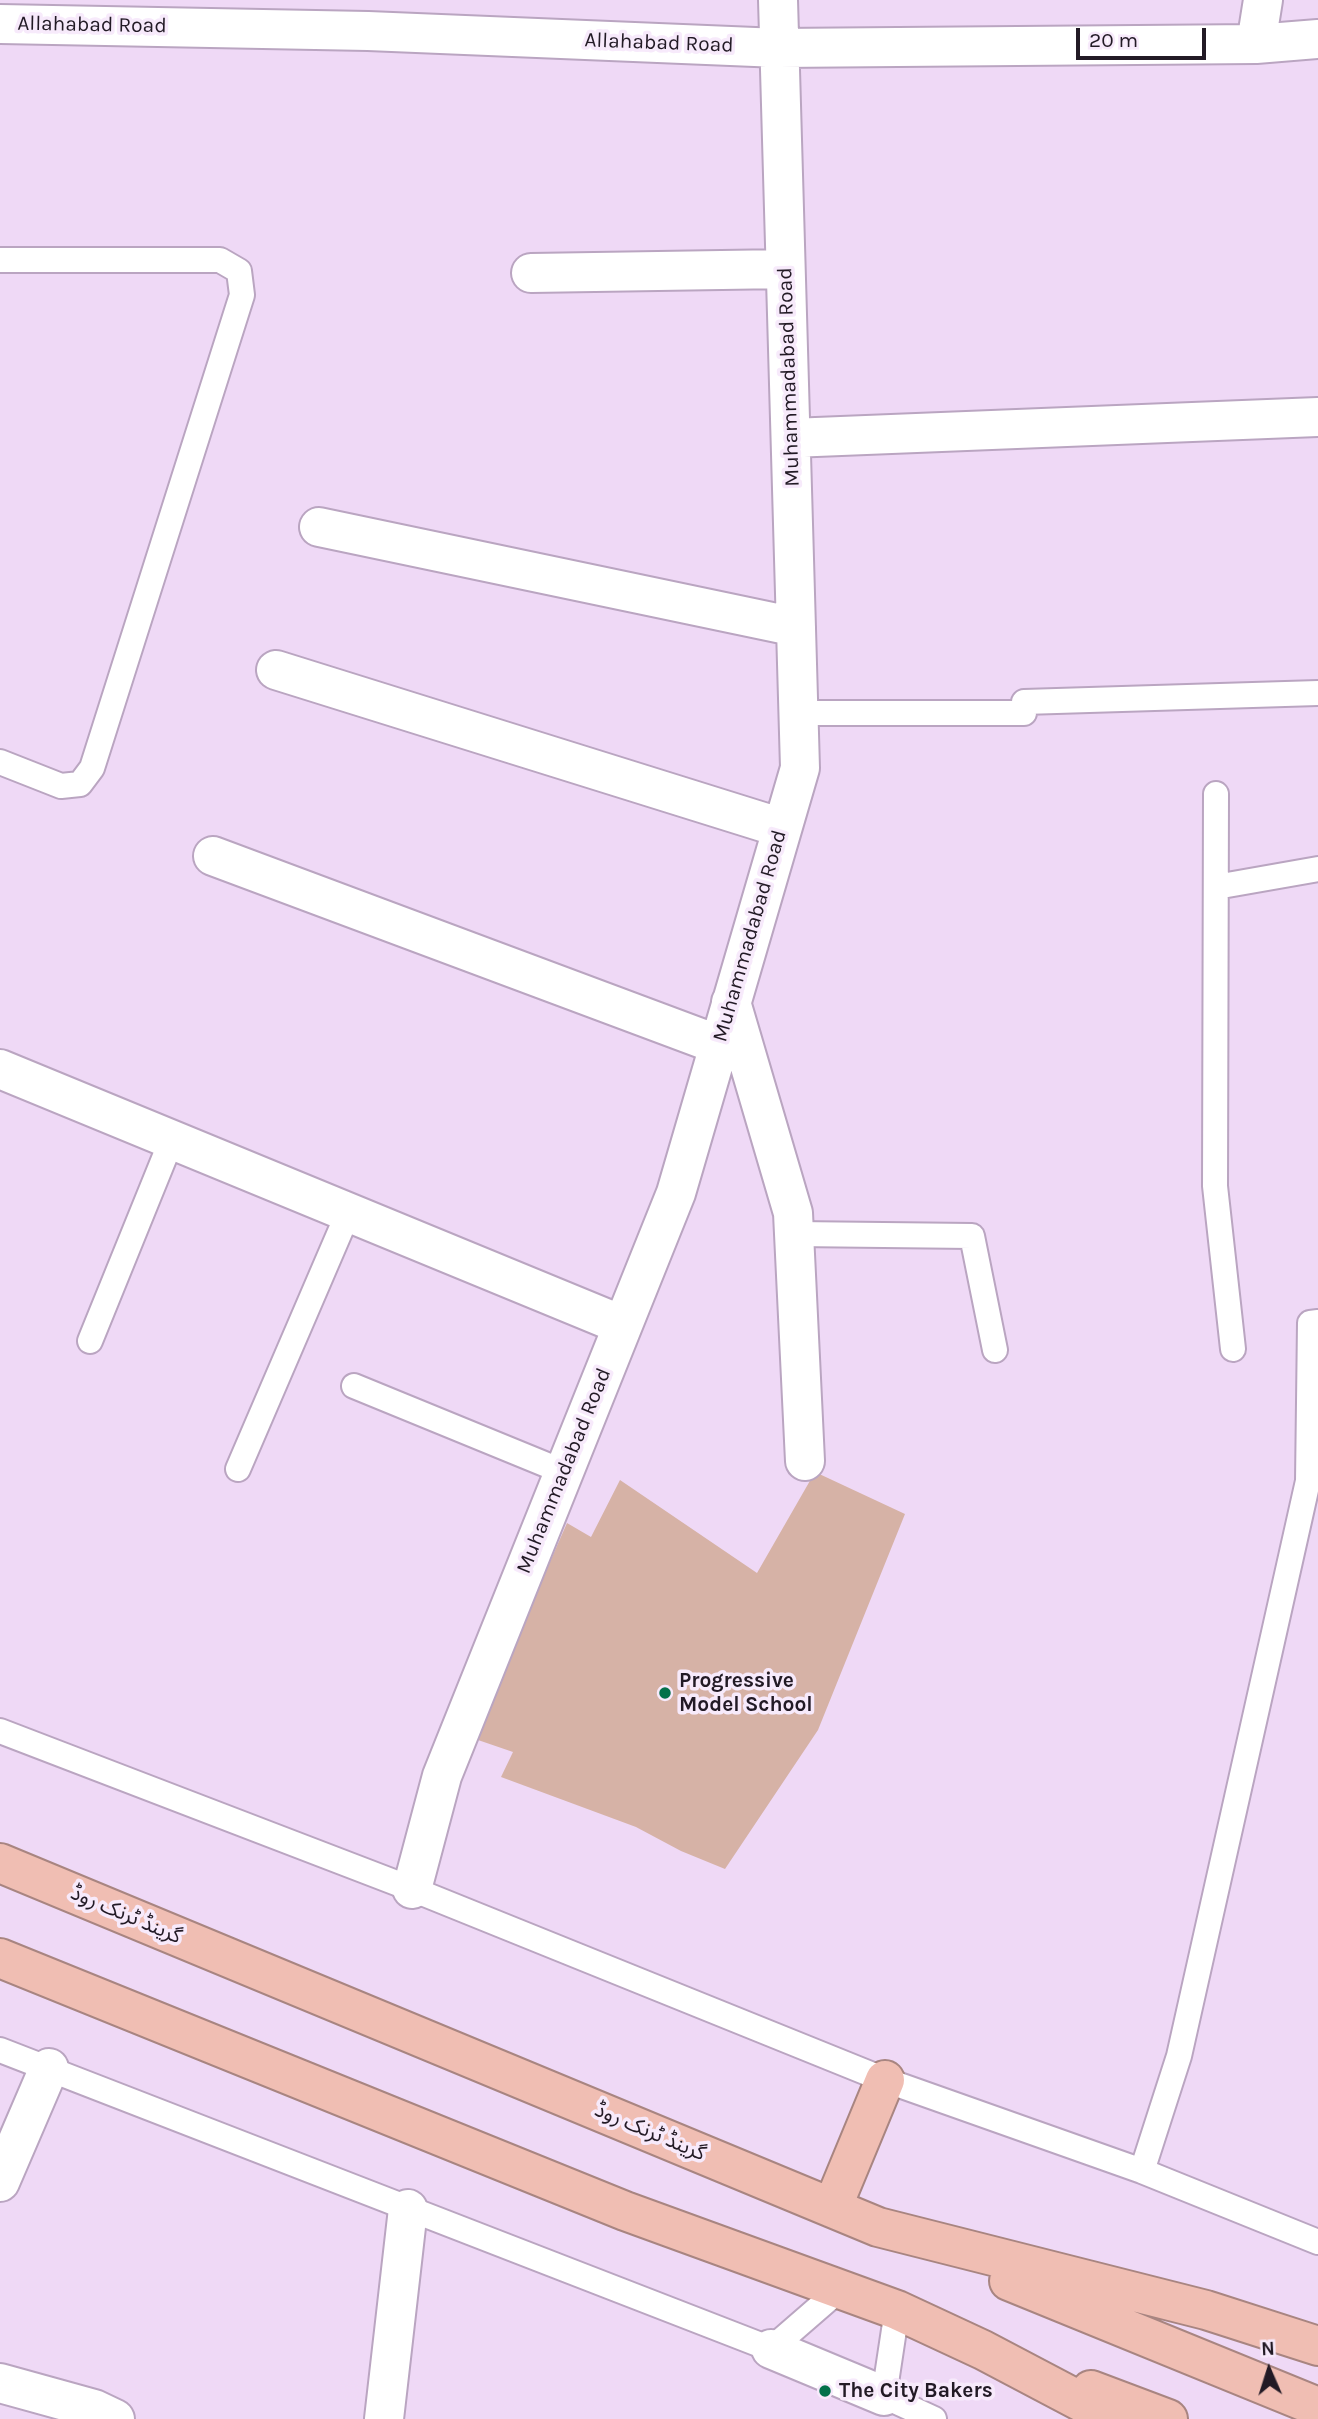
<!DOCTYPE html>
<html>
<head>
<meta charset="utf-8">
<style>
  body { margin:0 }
  #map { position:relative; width:1318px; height:2419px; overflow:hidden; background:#efd9f6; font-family:Karla,sans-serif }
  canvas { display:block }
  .north { position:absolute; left:1234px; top:2335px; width:70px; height:70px; -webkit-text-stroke:5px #f7eafb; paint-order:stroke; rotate:357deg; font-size:19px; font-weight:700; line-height:28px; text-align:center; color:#221a25 }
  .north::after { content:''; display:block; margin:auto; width:24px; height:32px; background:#221a25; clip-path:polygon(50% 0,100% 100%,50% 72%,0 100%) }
  .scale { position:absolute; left:1076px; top:28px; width:130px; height:32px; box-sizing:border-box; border:4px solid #221a25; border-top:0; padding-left:9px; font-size:21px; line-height:24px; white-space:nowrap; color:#221a25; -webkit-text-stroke:5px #f7eafb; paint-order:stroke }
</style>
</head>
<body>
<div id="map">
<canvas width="1318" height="2419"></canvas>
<div class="north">N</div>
<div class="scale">20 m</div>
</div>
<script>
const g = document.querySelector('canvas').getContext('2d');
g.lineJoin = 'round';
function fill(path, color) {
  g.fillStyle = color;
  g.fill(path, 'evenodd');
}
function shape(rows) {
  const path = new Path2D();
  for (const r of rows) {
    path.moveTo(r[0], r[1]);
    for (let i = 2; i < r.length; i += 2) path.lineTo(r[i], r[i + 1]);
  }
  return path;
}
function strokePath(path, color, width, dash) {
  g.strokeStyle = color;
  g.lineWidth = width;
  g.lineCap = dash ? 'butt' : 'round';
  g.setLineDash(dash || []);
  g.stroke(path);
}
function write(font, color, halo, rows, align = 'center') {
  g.font = font + ' Karla,"Noto Sans Arabic",sans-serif';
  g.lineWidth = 7;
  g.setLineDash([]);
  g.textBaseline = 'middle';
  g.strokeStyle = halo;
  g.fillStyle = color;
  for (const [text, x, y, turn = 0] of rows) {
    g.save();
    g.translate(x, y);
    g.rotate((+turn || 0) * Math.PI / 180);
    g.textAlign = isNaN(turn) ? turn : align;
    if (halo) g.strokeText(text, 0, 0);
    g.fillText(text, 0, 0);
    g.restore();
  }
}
fill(shape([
  [815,1472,905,1514,818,1730,725,1869,681,1851,636,1827,501,1777,513,1752,478,1740,513,1646,567,1523,591,1537,620,1480,757,1573]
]), '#d6b2a6');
const lane = shape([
  [0,260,220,260,239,271,242,295,92,768,80,784,61,786,0,762],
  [798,713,1024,713,1024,702,1318,693],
  [1216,794,1215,1186,1233,1349],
  [1216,887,1318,869],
  [795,1234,972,1236,995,1350],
  [90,1341,172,1139],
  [354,1386,564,1472],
  [238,1469,349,1211],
  [0,1731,412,1889,885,2080,1142,2171,1318,2242],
  [0,2050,771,2349,839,2290],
  [1142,2171,1179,2056,1308,1481,1310,1323,1318,1322],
  [897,2310,884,2396,934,2419]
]);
const street = shape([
  [0,24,368,31,779,48,1256,44,1318,39],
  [1256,44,1263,0],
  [531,273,785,269],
  [791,438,1318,417],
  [319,527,796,627],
  [276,670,782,828],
  [213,856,719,1045],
  [731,1002,793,1213,805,1461],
  [0,1069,622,1325],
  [412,1889,442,1776,676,1193,800,768,778,0],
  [0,2182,49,2068],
  [771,2349,884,2396],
  [0,2383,94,2409,115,2419],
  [384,2419,408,2209]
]);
const highway = shape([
  [0,1863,878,2227,1206,2310,1318,2346],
  [0,1958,625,2211,897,2310,983,2350,1114,2419],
  [832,2208,885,2080],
  [1009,2281,1318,2407],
  [1091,2390,1168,2419]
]);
strokePath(lane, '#baa5c1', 28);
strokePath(street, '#baa5c1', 42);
strokePath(highway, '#a88581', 42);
strokePath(lane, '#fff', 24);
strokePath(street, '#fff', 38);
strokePath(highway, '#f0beb3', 38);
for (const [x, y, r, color] of [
  [665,1693,7,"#03714a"],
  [825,2391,7,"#03714a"]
]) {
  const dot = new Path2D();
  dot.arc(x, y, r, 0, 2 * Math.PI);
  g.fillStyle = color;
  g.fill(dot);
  strokePath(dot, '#f7eafb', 2.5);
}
write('21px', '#221a25', '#f7eafb', [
  ["Allahabad Road",92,25,1],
  ["Allahabad Road",659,43,2],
  ["Muhammadabad Road",789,377,-92],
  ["Muhammadabad Road",750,936,-74],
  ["Muhammadabad Road",564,1471,-68],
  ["گرینڈ ٹرنک روڈ",126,1915,23],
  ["گرینڈ ٹرنک روڈ",650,2132,23]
]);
write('bold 21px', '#221a25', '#f7eafb', [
  ["Progressive",679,1681],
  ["Model School",679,1705],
  ["The City Bakers",839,2391]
], 'left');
</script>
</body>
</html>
